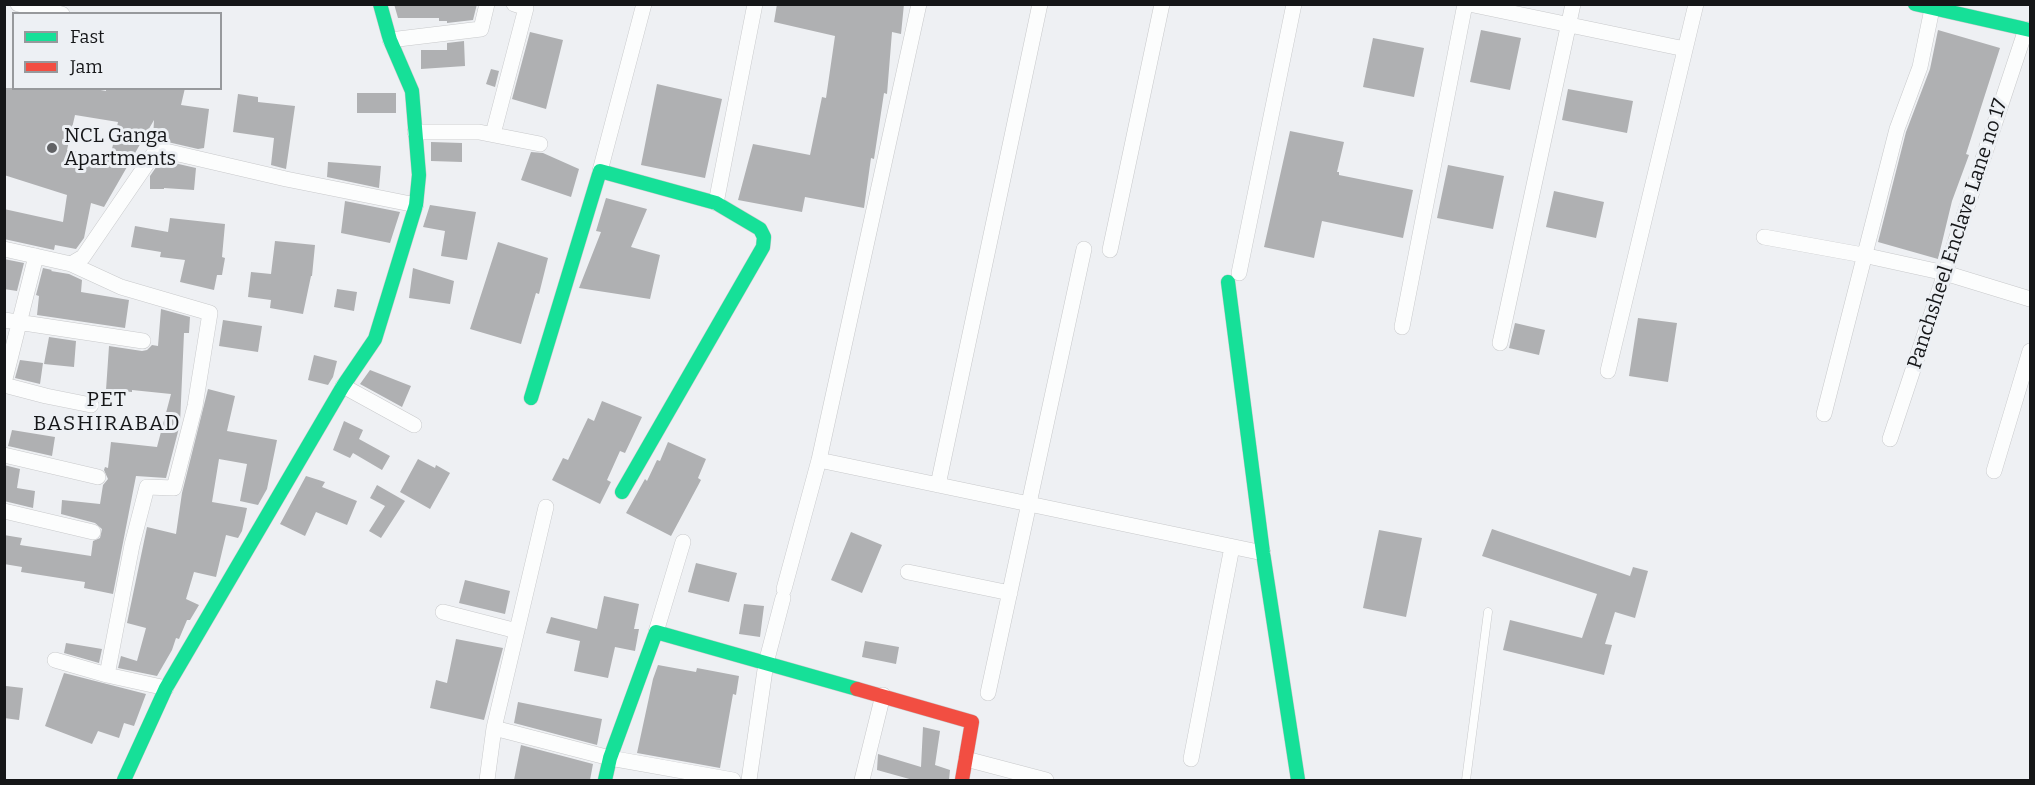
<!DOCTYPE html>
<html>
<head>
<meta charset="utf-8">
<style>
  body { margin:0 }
  #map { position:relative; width:2035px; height:785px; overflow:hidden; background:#eef0f3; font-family:Bitter,serif }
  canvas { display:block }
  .frame { position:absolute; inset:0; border:6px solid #151618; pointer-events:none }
  .legend { position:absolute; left:12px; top:12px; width:210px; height:78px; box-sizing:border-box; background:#edf0f4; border:2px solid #97999c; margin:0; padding:8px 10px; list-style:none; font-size:18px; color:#151618 }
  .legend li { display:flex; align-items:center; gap:12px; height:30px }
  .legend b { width:30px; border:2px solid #97999c }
</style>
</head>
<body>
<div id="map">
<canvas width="2035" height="785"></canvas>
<div class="frame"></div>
<ul class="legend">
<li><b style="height:8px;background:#16e098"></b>Fast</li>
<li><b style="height:8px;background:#f24e42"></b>Jam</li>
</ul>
</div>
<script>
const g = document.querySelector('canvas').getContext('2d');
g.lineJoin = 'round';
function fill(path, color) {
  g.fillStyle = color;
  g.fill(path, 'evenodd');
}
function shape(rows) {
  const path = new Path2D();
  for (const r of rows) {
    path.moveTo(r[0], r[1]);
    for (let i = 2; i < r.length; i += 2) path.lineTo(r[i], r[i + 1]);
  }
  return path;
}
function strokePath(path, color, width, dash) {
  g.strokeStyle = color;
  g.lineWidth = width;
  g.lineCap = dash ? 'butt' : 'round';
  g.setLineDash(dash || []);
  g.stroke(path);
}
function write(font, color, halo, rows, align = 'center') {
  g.font = font + ' Bitter,serif';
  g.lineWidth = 6;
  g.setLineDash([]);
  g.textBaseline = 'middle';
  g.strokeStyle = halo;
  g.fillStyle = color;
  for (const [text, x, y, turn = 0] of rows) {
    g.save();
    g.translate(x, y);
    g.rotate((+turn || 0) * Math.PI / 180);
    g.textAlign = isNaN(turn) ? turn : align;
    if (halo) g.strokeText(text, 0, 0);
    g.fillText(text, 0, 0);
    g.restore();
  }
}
fill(shape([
  [394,4,477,4,473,20,447,23,447,21,439,21,439,18,398,18],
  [777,4,904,4,901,34,892,32,887,94,884,93,874,159,871,158,864,208,805,197,802,212,738,200,753,144,810,155,822,97,826,98,835,36,774,22],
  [1481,30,1521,38,1510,90,1470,82],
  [1938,30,2000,48,1966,154,1969,155,1952,201,1938,259,1878,242,1906,132,1930,69],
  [530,32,563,40,546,109,512,99],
  [1373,38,1424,48,1414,97,1363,87],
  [464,41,465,66,421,69,421,50,447,50,447,43],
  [491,69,499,71,495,87,486,84],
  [657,84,722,99,705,178,641,165],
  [4,88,90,88,106,91,106,88,185,88,181,105,209,109,204,148,198,149,159,140,153,140,154,120,104,207,91,203,84,238,76,249,55,245,54,250,4,239,4,209,63,222,67,195,4,175],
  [75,115,118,122,110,158,67,150],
  [1568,89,1633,101,1627,133,1562,120],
  [357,93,396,93,396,113,357,113],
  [238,94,258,97,258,102,295,106,286,169,271,165,274,138,233,132],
  [1290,131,1344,142,1337,172,1339,172,1339,175,1413,190,1403,238,1322,221,1314,258,1264,247],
  [431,142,462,143,462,162,431,161],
  [531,152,543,153,579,169,571,197,521,180],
  [161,160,196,168,194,190,164,188,164,189,150,189,150,176],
  [328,162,381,166,379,188,327,177],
  [1448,165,1504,176,1493,229,1437,218],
  [1554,191,1604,202,1596,238,1546,227],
  [606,198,647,209,631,247,660,255,650,299,579,288,601,232,596,231],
  [345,201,400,212,390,243,341,233],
  [430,205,476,212,467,260,441,256,445,231,423,227],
  [170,218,225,224,222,257,225,258,222,275,217,275,214,290,180,282,185,260,160,257,161,252,131,247,135,226,168,232],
  [275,241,315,245,312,276,311,276,303,314,270,308,271,300,248,297,251,272,271,274],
  [498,242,548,258,539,294,536,293,521,344,470,329],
  [4,259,24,263,17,291,4,289],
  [43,268,52,270,51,271,69,274,82,280,81,292,129,300,125,328,37,315,39,296,36,295],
  [413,268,454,281,450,304,409,298],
  [337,289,357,292,354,311,334,307],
  [161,309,190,317,189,333,184,333,180,424,166,478,136,476,113,594,84,588,85,582,21,572,22,567,4,564,4,535,22,538,20,545,91,556,93,541,100,538,102,529,95,523,61,514,62,500,100,504,103,485,108,479,104,470,105,467,108,468,111,442,157,447,171,394,132,390,132,392,106,390,109,346,142,351,147,350,152,345,158,346],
  [1638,318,1677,323,1668,382,1629,376],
  [223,320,262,326,258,352,219,346],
  [1515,323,1545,330,1539,355,1509,348],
  [49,337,76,341,74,367,44,364],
  [314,355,337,361,333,377,328,385,308,380],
  [20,360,43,363,40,384,15,378],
  [370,370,411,386,402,407,360,384],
  [208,389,235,396,227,431,277,440,267,489,258,505,240,501,247,464,219,459,212,502,247,508,242,531,238,538,226,535,216,577,194,572,186,599,199,605,190,620,187,620,179,639,176,638,172,650,157,676,118,668,121,656,137,661,146,628,127,623,147,527,176,534,182,493],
  [602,401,642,417,625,453,620,451,607,480,611,482,600,504,552,480,563,458,568,460,588,418,594,421],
  [344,421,363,430,359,439,390,456,382,470,353,453,350,458,333,450],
  [12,430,55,437,52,456,8,446],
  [668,442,706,459,698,478,701,480,671,536,626,513,645,479,647,481,657,460,660,461],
  [418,459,435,468,436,465,450,473,430,509,400,492],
  [4,465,20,469,17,488,35,491,33,508,4,501],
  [306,476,325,482,322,487,357,501,347,525,316,512,305,536,280,524],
  [377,485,405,501,381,538,369,531,385,506,370,498],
  [1492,529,1630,576,1633,567,1648,571,1635,618,1615,612,1605,644,1612,645,1604,675,1503,650,1510,620,1582,638,1597,594,1482,556],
  [1379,530,1422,538,1406,617,1363,608],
  [851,532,882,545,862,593,831,580],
  [696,563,737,573,729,602,688,592],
  [465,580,510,591,505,614,459,603],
  [604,596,639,604,634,629,639,629,635,651,615,647,608,678,574,671,580,641,546,633,551,617,597,629],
  [744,604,764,606,760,637,739,634],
  [456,639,503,648,484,720,430,708,436,680,447,683],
  [865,641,899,647,896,664,862,657],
  [66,643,102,649,99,663,64,653],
  [658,665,696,672,697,668,739,676,736,695,733,694,720,768,637,753,653,679],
  [64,673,146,694,134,726,124,723,119,738,98,731,92,744,45,726],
  [6,686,23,688,19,720,4,718],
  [518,702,602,719,597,745,514,723],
  [923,727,940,731,935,765,950,770,949,780,913,780,877,770,878,754,921,767],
  [521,745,593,764,590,780,514,780]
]), '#afb0b2');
const lane = shape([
  [1466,780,1488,612]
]);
const street = shape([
  [18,4,62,14],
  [1469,4,1685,49],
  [390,40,481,29,487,4],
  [415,132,479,132,540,144],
  [493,134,526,8,514,4],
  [600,171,644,4],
  [716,203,755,4],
  [1764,237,1863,255,1945,273,2030,299],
  [4,249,71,264,83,257,157,149,286,179,416,205],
  [1110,250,1162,4],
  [71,264,121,287,210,313,195,406,174,488,147,487,132,545,107,675,166,688],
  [1239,273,1294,4],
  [4,320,143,341],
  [1402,327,1465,4],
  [1500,343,1573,4],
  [1608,371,1696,4],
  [4,383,36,256],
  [4,385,46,396,91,405],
  [343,386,414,425],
  [1824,414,1897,129,1920,67,1933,4],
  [1890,439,2026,29],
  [4,455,98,477],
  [819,460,1263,553],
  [1994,471,2030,351],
  [938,485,1040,4],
  [4,511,93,532],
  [908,572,1010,593],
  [784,589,819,460,919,4],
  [443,612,517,631],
  [656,632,683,542],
  [55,660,107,675],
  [988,693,1084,249],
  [494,728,610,758,733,780],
  [966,759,1046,780],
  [1191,759,1232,547],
  [487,780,494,728,546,507],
  [749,780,766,663,783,598],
  [862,780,883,695]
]);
const fast = shape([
  [1915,4,2030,30],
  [1228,282,1263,553,1298,780],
  [531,398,600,171,716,203,760,229,764,237,763,247,622,492],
  [124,780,166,688,343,386,375,339,416,205,419,175,412,91,390,40,380,4],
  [605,780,610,758,656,632,857,689]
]);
const jam = shape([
  [857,689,972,722,962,780]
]);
strokePath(lane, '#c8c9cb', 9);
strokePath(street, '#c8c9cb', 16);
strokePath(fast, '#c8c9cb', 15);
strokePath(jam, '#c8c9cb', 15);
strokePath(lane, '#fcfdfd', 8);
strokePath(street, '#fcfdfd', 15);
strokePath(fast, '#16e098', 14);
strokePath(jam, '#f24e42', 14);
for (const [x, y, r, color] of [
  [52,148,6,"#616265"]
]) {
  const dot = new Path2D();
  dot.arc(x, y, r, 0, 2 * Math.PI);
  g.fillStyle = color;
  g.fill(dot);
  strokePath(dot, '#edf0f4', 2);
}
write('20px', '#151618', '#edf0f4', [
  ["NCL Ganga",64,136],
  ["Apartments",64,159]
], 'left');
write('20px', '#151618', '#edf0f4', [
  ["Panchsheel Enclave Lane no 17",1958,234,-72]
]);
g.letterSpacing = '1.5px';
write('21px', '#151618', '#edf0f4', [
  ["PET",107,400],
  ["BASHIRABAD",107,424]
]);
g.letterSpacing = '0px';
</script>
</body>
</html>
